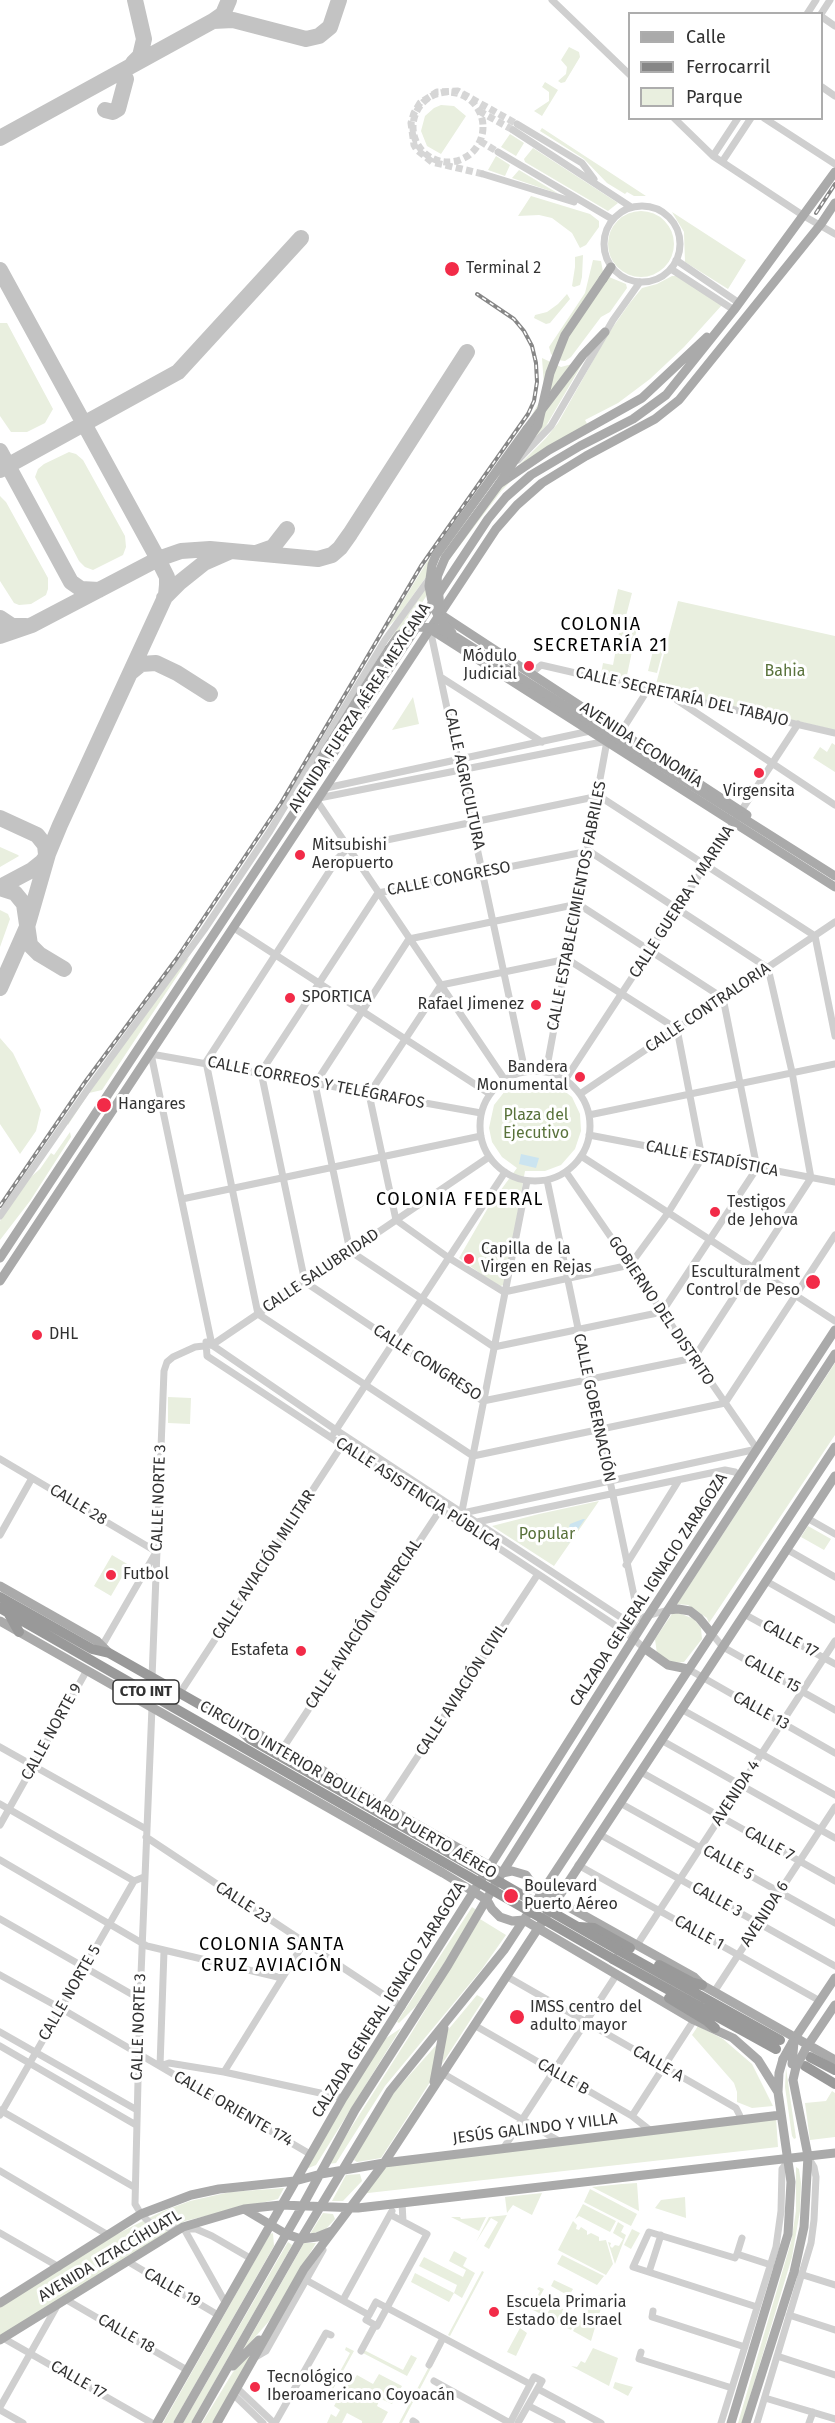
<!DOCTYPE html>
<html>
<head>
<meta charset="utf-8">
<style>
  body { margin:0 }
  #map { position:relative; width:835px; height:2423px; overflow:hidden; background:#fff; font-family:"Fira Sans",sans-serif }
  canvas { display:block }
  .legend { position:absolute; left:628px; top:12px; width:195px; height:108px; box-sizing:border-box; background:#fff; border:2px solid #adadad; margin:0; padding:8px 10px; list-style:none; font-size:18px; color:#323232 }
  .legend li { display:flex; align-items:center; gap:12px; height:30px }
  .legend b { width:30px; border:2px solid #adadad }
</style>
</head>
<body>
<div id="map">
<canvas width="835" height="2423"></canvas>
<ul class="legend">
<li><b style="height:8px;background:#aaa"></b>Calle</li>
<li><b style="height:8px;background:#878787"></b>Ferrocarril</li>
<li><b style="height:16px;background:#e9efdf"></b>Parque</li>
</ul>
</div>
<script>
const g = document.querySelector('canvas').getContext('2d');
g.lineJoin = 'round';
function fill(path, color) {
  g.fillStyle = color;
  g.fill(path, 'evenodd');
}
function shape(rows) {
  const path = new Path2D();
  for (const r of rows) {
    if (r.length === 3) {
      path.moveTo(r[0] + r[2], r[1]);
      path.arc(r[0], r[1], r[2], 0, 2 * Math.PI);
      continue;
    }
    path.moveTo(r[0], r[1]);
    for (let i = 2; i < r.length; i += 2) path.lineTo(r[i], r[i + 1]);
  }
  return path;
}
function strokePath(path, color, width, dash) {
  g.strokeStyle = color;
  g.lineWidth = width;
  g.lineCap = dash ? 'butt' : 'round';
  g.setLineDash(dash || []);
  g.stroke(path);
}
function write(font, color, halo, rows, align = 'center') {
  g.font = font + ' "Fira Sans",sans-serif';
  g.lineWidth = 6;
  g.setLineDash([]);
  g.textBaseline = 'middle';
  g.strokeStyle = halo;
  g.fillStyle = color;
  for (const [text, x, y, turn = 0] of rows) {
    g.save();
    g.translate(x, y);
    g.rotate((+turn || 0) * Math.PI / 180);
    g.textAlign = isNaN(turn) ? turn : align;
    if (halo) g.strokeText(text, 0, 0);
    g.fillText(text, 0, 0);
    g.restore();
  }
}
fill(shape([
  [569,47,579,52,580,57,565,82,561,83,558,81,566,74,567,67,561,60],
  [545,82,558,90,542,116,534,111,549,101,549,92,542,87],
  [441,105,454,106,466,116,441,154,427,146,421,131,425,116,434,108],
  [542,128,646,196,634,196,627,192,625,194,607,183,584,159,540,131],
  [510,134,524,143,516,156,501,147],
  [533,148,618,203,608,211,525,162,524,159],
  [496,156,510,165,505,176,488,170],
  [519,170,559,194,512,178],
  [531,196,590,214,599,221,599,227,586,245,580,248,572,233,552,218,539,215,518,216],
  [641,244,33],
  [672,212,746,260,728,289,685,262,684,232],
  [583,255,582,277,580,285,574,287,572,286,575,267,575,257],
  [593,260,601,261,603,272,609,277,626,284,627,288,610,312,601,317,571,357,565,361,558,360,551,354,549,347,585,293],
  [672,276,676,276,722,305,684,347,650,379,618,403,585,420,591,431,559,448,513,479,502,490,452,556,366,690,392,636,453,550,511,473,546,438,558,423,608,334,629,304,642,288,657,284],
  [567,294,570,299,550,323,546,324,534,318,535,315,547,312,558,304],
  [0,323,7,323,53,409,45,423,27,432,11,432,0,416],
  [542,358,561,367,572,364,531,416,540,401,544,386],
  [585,359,546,426,496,479,396,619,386,629,425,565,477,492],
  [69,452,76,454,83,460,125,536,126,547,123,555,93,570,85,567,79,561,35,477,38,469,44,464],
  [0,496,6,502,48,578,48,589,46,595,31,604,19,605,14,603,0,581],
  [618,589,632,593,626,616,639,618,626,680,601,674,603,663,613,665,621,622,611,620],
  [678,601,835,636,835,730,655,688],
  [654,647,663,650,657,673,648,671],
  [413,697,419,724,392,730],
  [832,743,835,745,835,772,813,758,820,747,827,752],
  [0,847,18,855,19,856,0,867],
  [0,910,8,914,10,919,0,947],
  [189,958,102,1090,89,1093,68,1125,66,1121,184,961],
  [0,1038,13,1053,41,1110,36,1131,20,1154,0,1124],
  [534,1079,554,1083,572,1097,580,1114,581,1131,575,1149,561,1165,545,1171,525,1171,505,1284,499,1287,459,1258,489,1206,517,1168,502,1157,492,1142,489,1128,494,1105,505,1091,512,1086],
  [70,1132,71,1137,30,1201,0,1240,0,1221,12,1200,25,1182,40,1169,51,1153,54,1155],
  [835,1363,835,1435,709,1623,707,1618,688,1605,677,1604],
  [168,1397,191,1398,190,1424,168,1423],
  [599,1501,554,1566,492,1526,539,1514],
  [808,1526,831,1539,824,1550,801,1537],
  [112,1555,129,1565,111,1596,94,1586],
  [674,1611,694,1619,701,1628,702,1639,684,1662,673,1663,657,1654,655,1639],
  [472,1907,478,1911,416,2006,399,2023,397,2022],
  [480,1919,506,1935,482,1969,385,2086,336,2163,328,2164,412,2032],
  [477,1995,484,1999,442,2064,447,2031],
  [698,2026,723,2039,752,2064,773,2106,752,2108,737,2102,737,2092,734,2083,692,2035],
  [401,2028,316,2165,306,2169,379,2043],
  [439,2042,432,2079,381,2158,357,2162,354,2160,356,2155,390,2097],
  [786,2068,796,2138,794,2139,792,2136,785,2087],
  [832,2091,835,2093,835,2137,810,2140,805,2103,826,2101],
  [776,2118,778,2147,359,2194,380,2165],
  [796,2167,799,2169,801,2183,800,2211,792,2257,742,2423,738,2423,791,2242,796,2211],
  [360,2174,362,2181,343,2201,332,2201,346,2175],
  [637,2183,639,2211,592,2187,622,2184],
  [284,2188,278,2199,185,2221,0,2337,0,2305,111,2237,163,2211,190,2201,230,2192],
  [590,2189,637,2214,631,2226,584,2202],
  [542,2193,532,2215,513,2205,507,2213,505,2197],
  [685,2197,686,2218,655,2208,661,2200],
  [583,2204,616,2221,610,2232,579,2216,575,2219],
  [323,2213,333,2214,335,2219,325,2230,310,2234],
  [507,2215,489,2249,484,2246,498,2222,491,2218,476,2242,489,2217],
  [451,2217,460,2217,461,2219,486,2217,479,2231],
  [573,2221,577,2225,576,2229,579,2230,581,2227,587,2231,587,2235,591,2233,599,2237,599,2241,606,2240,613,2264,606,2275,558,2250],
  [618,2222,624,2226,621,2232,626,2235,615,2264,608,2242,611,2243,610,2246,612,2248,615,2245,619,2246,623,2239,613,2233],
  [632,2229,640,2233,631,2249,624,2245],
  [273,2233,274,2246,173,2423,163,2423,270,2234],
  [288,2242,292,2245,290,2249,191,2423,183,2423],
  [304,2243,316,2243,270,2320,242,2352],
  [454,2251,467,2258,463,2266,475,2273,462,2298,454,2293,449,2302,411,2282,415,2273,454,2293,457,2285,419,2266,424,2257,463,2277,466,2270,449,2261],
  [562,2255,604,2276,597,2285,557,2264],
  [482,2271,484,2272,450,2336,448,2335],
  [554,2280,573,2289,569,2296,551,2286],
  [539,2287,544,2289,540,2296,543,2298,542,2302,544,2304,546,2301,549,2302,543,2315,531,2309,540,2291,537,2289],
  [599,2295,604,2298,597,2322,587,2317,589,2314,587,2312,594,2298,597,2299],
  [556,2306,563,2309,562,2313,564,2314,566,2311,573,2314,572,2318,574,2320,578,2317,571,2330,549,2319,548,2312,551,2308,554,2309],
  [580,2319,583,2324,586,2319,596,2324,591,2341,573,2331],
  [520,2328,527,2333,516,2356,507,2352],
  [441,2344,443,2345,402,2423,399,2423],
  [346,2347,354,2351,327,2400,325,2399,350,2353,345,2350],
  [593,2348,618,2358,609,2386,571,2366,577,2367,581,2361,585,2363],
  [255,2349,213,2423,202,2423,233,2372],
  [364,2350,403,2370,411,2355,417,2358,407,2376,363,2353],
  [379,2374,402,2386,392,2404,381,2399,379,2401,377,2406,388,2412,382,2423,362,2423,362,2421,347,2413,342,2423,327,2423,331,2414,336,2417,340,2410,334,2406,339,2397,345,2400,348,2393,343,2390,348,2380,352,2383,357,2375,373,2384],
  [615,2382,633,2387,628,2396,613,2388]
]), '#e9efdf');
fill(shape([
  [521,1154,539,1158,536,1168,519,1164],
  [583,1519,585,1519,568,1543,567,1534,570,1524]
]), '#cbe4f0');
strokePath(shape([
  [213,21,223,14,229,0],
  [133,63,140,56,144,39,135,0],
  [105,110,113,112,118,109,126,79],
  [0,138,213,21,233,20,306,39,319,36,330,27,339,0],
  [0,270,158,559,167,577,167,585,166,595,60,825,48,854,27,927,0,988],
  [0,451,71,582,81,589,99,590],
  [0,470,178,372,301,238],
  [256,553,273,547,287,529],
  [164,598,179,583,204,563,229,552],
  [0,618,12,626,26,626],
  [0,636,32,625,158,559,181,551,210,549,318,559,332,555,340,548,350,534,467,352],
  [130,673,141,664,156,663,177,673,210,694],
  [0,818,37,835,45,845,46,854],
  [0,887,32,870,42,862,48,854],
  [0,888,15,893,24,904,30,945,39,954,64,969]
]), '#c3c3c3', 16);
strokePath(shape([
  [448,127,35],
  [479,111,513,130],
  [480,141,498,152],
  [483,174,432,162,417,150,414,145,411,123,414,113,420,103,437,92,458,91,517,124]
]), '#d6d6d6', 7, [7, 3.5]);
strokePath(shape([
  [552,0,630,75],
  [807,14,816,0],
  [821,14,830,0],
  [822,17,835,26],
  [822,87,835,96],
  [674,118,713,156,804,216,835,234],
  [764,118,835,164],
  [517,124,582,163,594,179],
  [513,130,631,207],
  [498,152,612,219],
  [713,156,738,118],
  [722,162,751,118],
  [483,174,574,202],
  [642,244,38],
  [676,260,739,303],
  [671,269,734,310],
  [518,460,551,426,613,320,640,282],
  [430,629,525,1071],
  [532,673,541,665,835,733],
  [442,678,542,742],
  [677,700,835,805],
  [621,732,647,691],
  [326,788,590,731],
  [319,798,607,741,546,1072],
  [317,801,505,1080],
  [589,851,768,968,792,1072,811,1178,694,1358,483,1401,305,1282,261,1072,378,893,589,851],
  [578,904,723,998,757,1168,662,1312,494,1347,350,1251,315,1084,409,939,578,904],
  [234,928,490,1094],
  [567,959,677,1029,702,1158,668,1213,630,1265,504,1292,449,1258,396,1220,369,1094,441,985,567,959],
  [835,1036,815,936,599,796,348,848,338,858,206,1062,258,1314,473,1456,725,1403,835,1235],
  [535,1126,55],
  [565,1080,798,724],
  [580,1094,835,922],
  [481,1113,151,1054,212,1345,336,1430,622,1618,636,1619,668,1610],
  [589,1115,835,1064],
  [589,1135,835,1182],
  [581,1156,835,1321],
  [547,1180,637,1610,636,1619,628,1634],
  [182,1199,481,1136],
  [0,1216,88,1089,204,930,270,831,385,640,429,579],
  [206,1342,207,1356,538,1574,628,1634,644,1648],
  [334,1433,505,1172],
  [0,1459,157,1552],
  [462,1511,527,1181],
  [463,1513,757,1449,566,1172],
  [807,1518,835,1534],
  [477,1522,725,1470,735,1472,739,1476],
  [0,1535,32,1478],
  [786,1549,835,1577],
  [626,1565,679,1480],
  [766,1581,835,1620],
  [744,1614,835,1664],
  [712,1634,723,1647,835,1710],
  [102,1646,155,1554],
  [688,1669,835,1753],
  [152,1678,164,1371,167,1362,173,1357,195,1347,212,1345,489,1157],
  [180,1693,344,1442],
  [152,1707,140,1999,135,2204,141,2214,149,2222,170,2228,196,2229,212,2236,250,2258],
  [681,1709,835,1795],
  [661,1740,835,1838],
  [0,1747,146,1829],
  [283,1748,442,1507],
  [641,1772,835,1881],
  [620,1803,835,1923],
  [0,1804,134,1881],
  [385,1806,538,1574],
  [0,1825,87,1670],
  [599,1834,835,1966],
  [146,1837,402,2007],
  [0,1860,147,1946,282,1978],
  [578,1865,820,2001],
  [0,1919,140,1999],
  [637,1945,835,1641],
  [164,1951,160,2066,169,2063,224,2072,343,2098],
  [0,1975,62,2009,310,2154],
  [506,1976,736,2108,742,2120],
  [714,1992,835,1807],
  [474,2025,632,2116,651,2131],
  [0,2032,137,2110],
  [0,2046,136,2125],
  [224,2072,304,1943],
  [442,2073,559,2141],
  [0,2110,134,2187],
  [0,2115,134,1881,144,1877],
  [632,2116,694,2020],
  [503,2149,617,1974],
  [0,2171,108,2235],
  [402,2203,403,2221],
  [183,2227,225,2302],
  [0,2233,59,2267],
  [737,2254,742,2238],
  [127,2261,218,2315],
  [649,2272,661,2235],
  [800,2274,835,2285],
  [306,2280,369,2315,376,2302,530,2384],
  [65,2299,187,2370],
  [343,2300,392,2211],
  [757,2307,633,2267,649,2232,735,2258,737,2254,771,2265],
  [653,2311,652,2317,745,2347],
  [369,2315,366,2320,377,2326,427,2234,391,2215],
  [789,2315,835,2330],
  [3,2338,152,2423],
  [361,2351,375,2325],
  [641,2352,639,2359,732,2388],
  [777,2356,835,2375],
  [254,2358,266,2351,323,2250],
  [429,2365,443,2338],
  [434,2381,510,2423,534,2377,542,2381,518,2423],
  [237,2388,274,2423],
  [538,2389,601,2423],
  [234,2395,263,2423],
  [765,2398,835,2419],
  [529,2406,562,2423],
  [0,2407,57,2306],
  [0,2410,23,2423],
  [413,2421,416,2423],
  [275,2423,326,2333,331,2335],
  [721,2423,776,2247,781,2211,782,2169,789,2160],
  [757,2423,811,2243,814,2220,816,2177,814,2167,808,2157],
  [809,2423,813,2412]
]), '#cfcfcf', 7);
strokePath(shape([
  [603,279,611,267],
  [527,429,583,355,605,332],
  [437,577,445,558,499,484,549,450,642,398,707,337],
  [440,614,747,815],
  [430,629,835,887],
  [315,773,320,760,389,649],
  [0,1258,488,519,506,497,531,475,580,446,633,419,666,395,734,310,835,172],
  [0,1281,496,529,517,505,542,483,586,456,655,419,679,400,821,224,835,203],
  [0,1586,97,1641,109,1653],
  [668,1610,678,1609,690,1611,699,1618,712,1634],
  [0,1621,443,1873,487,1900,492,1909,500,1917,512,1921,524,1920,694,2020,733,2038,758,2060,778,2092],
  [644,1648,668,1665,688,1669],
  [238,1726,255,1732,502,1873,512,1871,526,1875,535,1888,542,1892,694,1977,702,1985,835,2060],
  [793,2041,835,1978],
  [806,2048,835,2005],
  [434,2082,444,2028],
  [244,2209,286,2234,301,2239,317,2237,332,2231],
  [0,2303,141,2214,191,2195,219,2189,295,2181,321,2174,384,2163,781,2115],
  [0,2340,183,2227,244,2209,281,2205,358,2208,835,2153],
  [233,2366,259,2340],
  [157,2423,343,2098,648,1616,835,1330],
  [178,2423,303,2205,355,2110,448,1965,502,1873,668,1610,835,1354],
  [196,2423,301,2239,390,2091,504,1950,835,1447],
  [217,2423,304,2269,384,2163,835,1476],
  [731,2423,788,2234,791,2182,778,2092,779,2073,783,2059],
  [746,2423,794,2272,804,2227,808,2156,793,2080,796,2067]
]), '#aaa', 9);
strokePath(shape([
  [0,1597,92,1649,109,1653,236,1725,250,1739,381,1814],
  [0,1608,375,1823],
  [9,1614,19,1632],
  [579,1927,594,1928,630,1948],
  [618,1950,780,2040],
  [613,1959,776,2049],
  [659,1965,691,1982,702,1985],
  [669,1998,707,2021,715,2028],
  [810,2057,835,2070],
  [805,2066,835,2084]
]), '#999', 10);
const rail = shape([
  [816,213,835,184],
  [0,1206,85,1082,177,958,281,803,421,566,528,414,534,401,537,382,536,363,532,346,524,331,514,319,477,294]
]);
strokePath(rail, '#878787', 4);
strokePath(rail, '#fff', 1.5, [4.5]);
strokePath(shape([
  [499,484,538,425,550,373,565,335,603,279],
  [437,577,440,607],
  [452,633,440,619,433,606,429,586,432,565,436,555,527,429],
  [389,649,399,635,416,627,436,628,456,637,835,876],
  [783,2059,792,2043],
  [792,2064,794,2042],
  [796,2067,806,2048]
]), '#aaa', 9);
strokePath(shape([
  [381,1814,618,1950],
  [375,1823,613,1959]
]), '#999', 10);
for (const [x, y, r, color] of [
  [452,269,8,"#f22b48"],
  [529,666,6,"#f22b48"],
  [759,773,6,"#f22b48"],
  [300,855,6,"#f22b48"],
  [290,998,6,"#f22b48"],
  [536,1005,6,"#f22b48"],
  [580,1077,6,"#f22b48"],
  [104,1105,8,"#f22b48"],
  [715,1212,6,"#f22b48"],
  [469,1259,6,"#f22b48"],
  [813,1282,8,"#f22b48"],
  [37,1335,6,"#f22b48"],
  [111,1575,6,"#f22b48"],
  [301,1651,6,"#f22b48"],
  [511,1896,8,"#f22b48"],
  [517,2017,8,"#f22b48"],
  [494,2312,6,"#f22b48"],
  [255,2387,6,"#f22b48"]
]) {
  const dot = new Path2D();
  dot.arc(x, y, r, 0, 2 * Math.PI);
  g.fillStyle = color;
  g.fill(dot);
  strokePath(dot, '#fff', 2);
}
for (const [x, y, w] of [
  [146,1692,66]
]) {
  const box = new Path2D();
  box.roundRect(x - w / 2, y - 12, w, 24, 4.5);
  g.fillStyle = '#fff';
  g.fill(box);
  strokePath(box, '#323232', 1.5);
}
write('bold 15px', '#323232', null, [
  ["CTO INT",146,1692]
]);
write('16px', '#323232', '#fff', [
  ["Terminal 2",466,269],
  ["Módulo",517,657,"right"],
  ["Judicial",517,675,"right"],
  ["Virgensita",759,792,"center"],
  ["Mitsubishi",312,846],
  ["Aeropuerto",312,864],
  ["SPORTICA",302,998],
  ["Rafael Jimenez",524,1005,"right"],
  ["Bandera",568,1068,"right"],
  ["Monumental",568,1086,"right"],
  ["Hangares",118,1105],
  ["Testigos",727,1203],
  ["de Jehova",727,1221],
  ["Capilla de la",481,1250],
  ["Virgen en Rejas",481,1268],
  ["Esculturalment",800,1273,"right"],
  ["Control de Peso",800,1291,"right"],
  ["DHL",49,1335],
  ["Futbol",123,1575],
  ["Estafeta",289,1651,"right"],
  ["Boulevard",524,1887],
  ["Puerto Aéreo",524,1905],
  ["IMSS centro del",530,2008],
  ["adulto mayor",530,2026],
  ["Escuela Primaria",506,2303],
  ["Estado de Israel",506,2321],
  ["Tecnológico",267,2378],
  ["Iberoamericano Coyoacán",267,2396]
], 'left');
write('16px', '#59723b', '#fff', [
  ["Bahia",785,672],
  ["Plaza del",536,1116],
  ["Ejecutivo",536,1134],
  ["Popular",547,1535]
]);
write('16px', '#323232', '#fff', [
  ["CALLE SECRETARÍA DEL TABAJO",682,697,13],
  ["AVENIDA FUERZA AÉREA MEXICANA",360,708,-57],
  ["AVENIDA ECONOMÍA",641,745,33],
  ["CALLE AGRICULTURA",464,779,78],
  ["CALLE CONGRESO",449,879,-11],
  ["CALLE GUERRA Y MARINA",682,902,-57],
  ["CALLE ESTABLECIMIENTOS FABRILES",577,906,-79],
  ["CALLE CONTRALORIA",708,1008,-34],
  ["CALLE CORREOS Y TELÉGRAFOS",316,1083,11],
  ["CALLE ESTADÍSTICA",712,1159,11],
  ["CALLE SALUBRIDAD",321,1271,-34],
  ["GOBIERNO DEL DISTRITO",661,1311,56],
  ["CALLE CONGRESO",427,1363,33],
  ["CALLE GOBERNACIÓN",594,1408,78],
  ["CALLE ASISTENCIA PÚBLICA",418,1494,33],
  ["CALLE NORTE 3",159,1498,-88],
  ["CALLE 28",78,1505,31],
  ["CALLE AVIACIÓN MILITAR",264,1565,-57],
  ["CALZADA GENERAL IGNACIO ZARAGOZA",649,1590,-57],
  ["CALLE AVIACIÓN COMERCIAL",364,1624,-57],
  ["CALLE 17",790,1639,29],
  ["CALLE 15",772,1674,29],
  ["CALLE AVIACIÓN CIVIL",462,1690,-57],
  ["CALLE 13",761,1711,29],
  ["CALLE NORTE 9",52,1732,-61],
  ["CIRCUITO INTERIOR BOULEVARD PUERTO AÉREO",348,1790,30],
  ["AVENIDA 4",736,1793,-57],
  ["CALLE 7",769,1844,29],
  ["CALLE 5",728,1863,29],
  ["CALLE 3",717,1900,29],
  ["CALLE 23",243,1903,33],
  ["AVENIDA 6",765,1914,-57],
  ["CALLE 1",699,1933,29],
  ["CALLE NORTE 5",70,1993,-60],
  ["CALZADA GENERAL IGNACIO ZARAGOZA",389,2000,-58],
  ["CALLE NORTE 3",139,2027,-88],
  ["CALLE A",658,2064,30],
  ["CALLE B",563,2077,30],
  ["CALLE ORIENTE 174",233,2109,30],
  ["JESÚS GALINDO Y VILLA",535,2129,-7],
  ["AVENIDA IZTACCÍHUATL",110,2256,-31],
  ["CALLE 19",172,2288,30],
  ["CALLE 18",126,2334,30],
  ["CALLE 17",78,2380,30]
]);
g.letterSpacing = '1.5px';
write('18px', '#000', '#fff', [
  ["COLONIA",601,625],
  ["SECRETARÍA 21",601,646],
  ["COLONIA FEDERAL",460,1200],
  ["COLONIA SANTA",272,1945],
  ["CRUZ AVIACIÓN",272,1966]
]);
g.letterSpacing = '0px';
</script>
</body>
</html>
